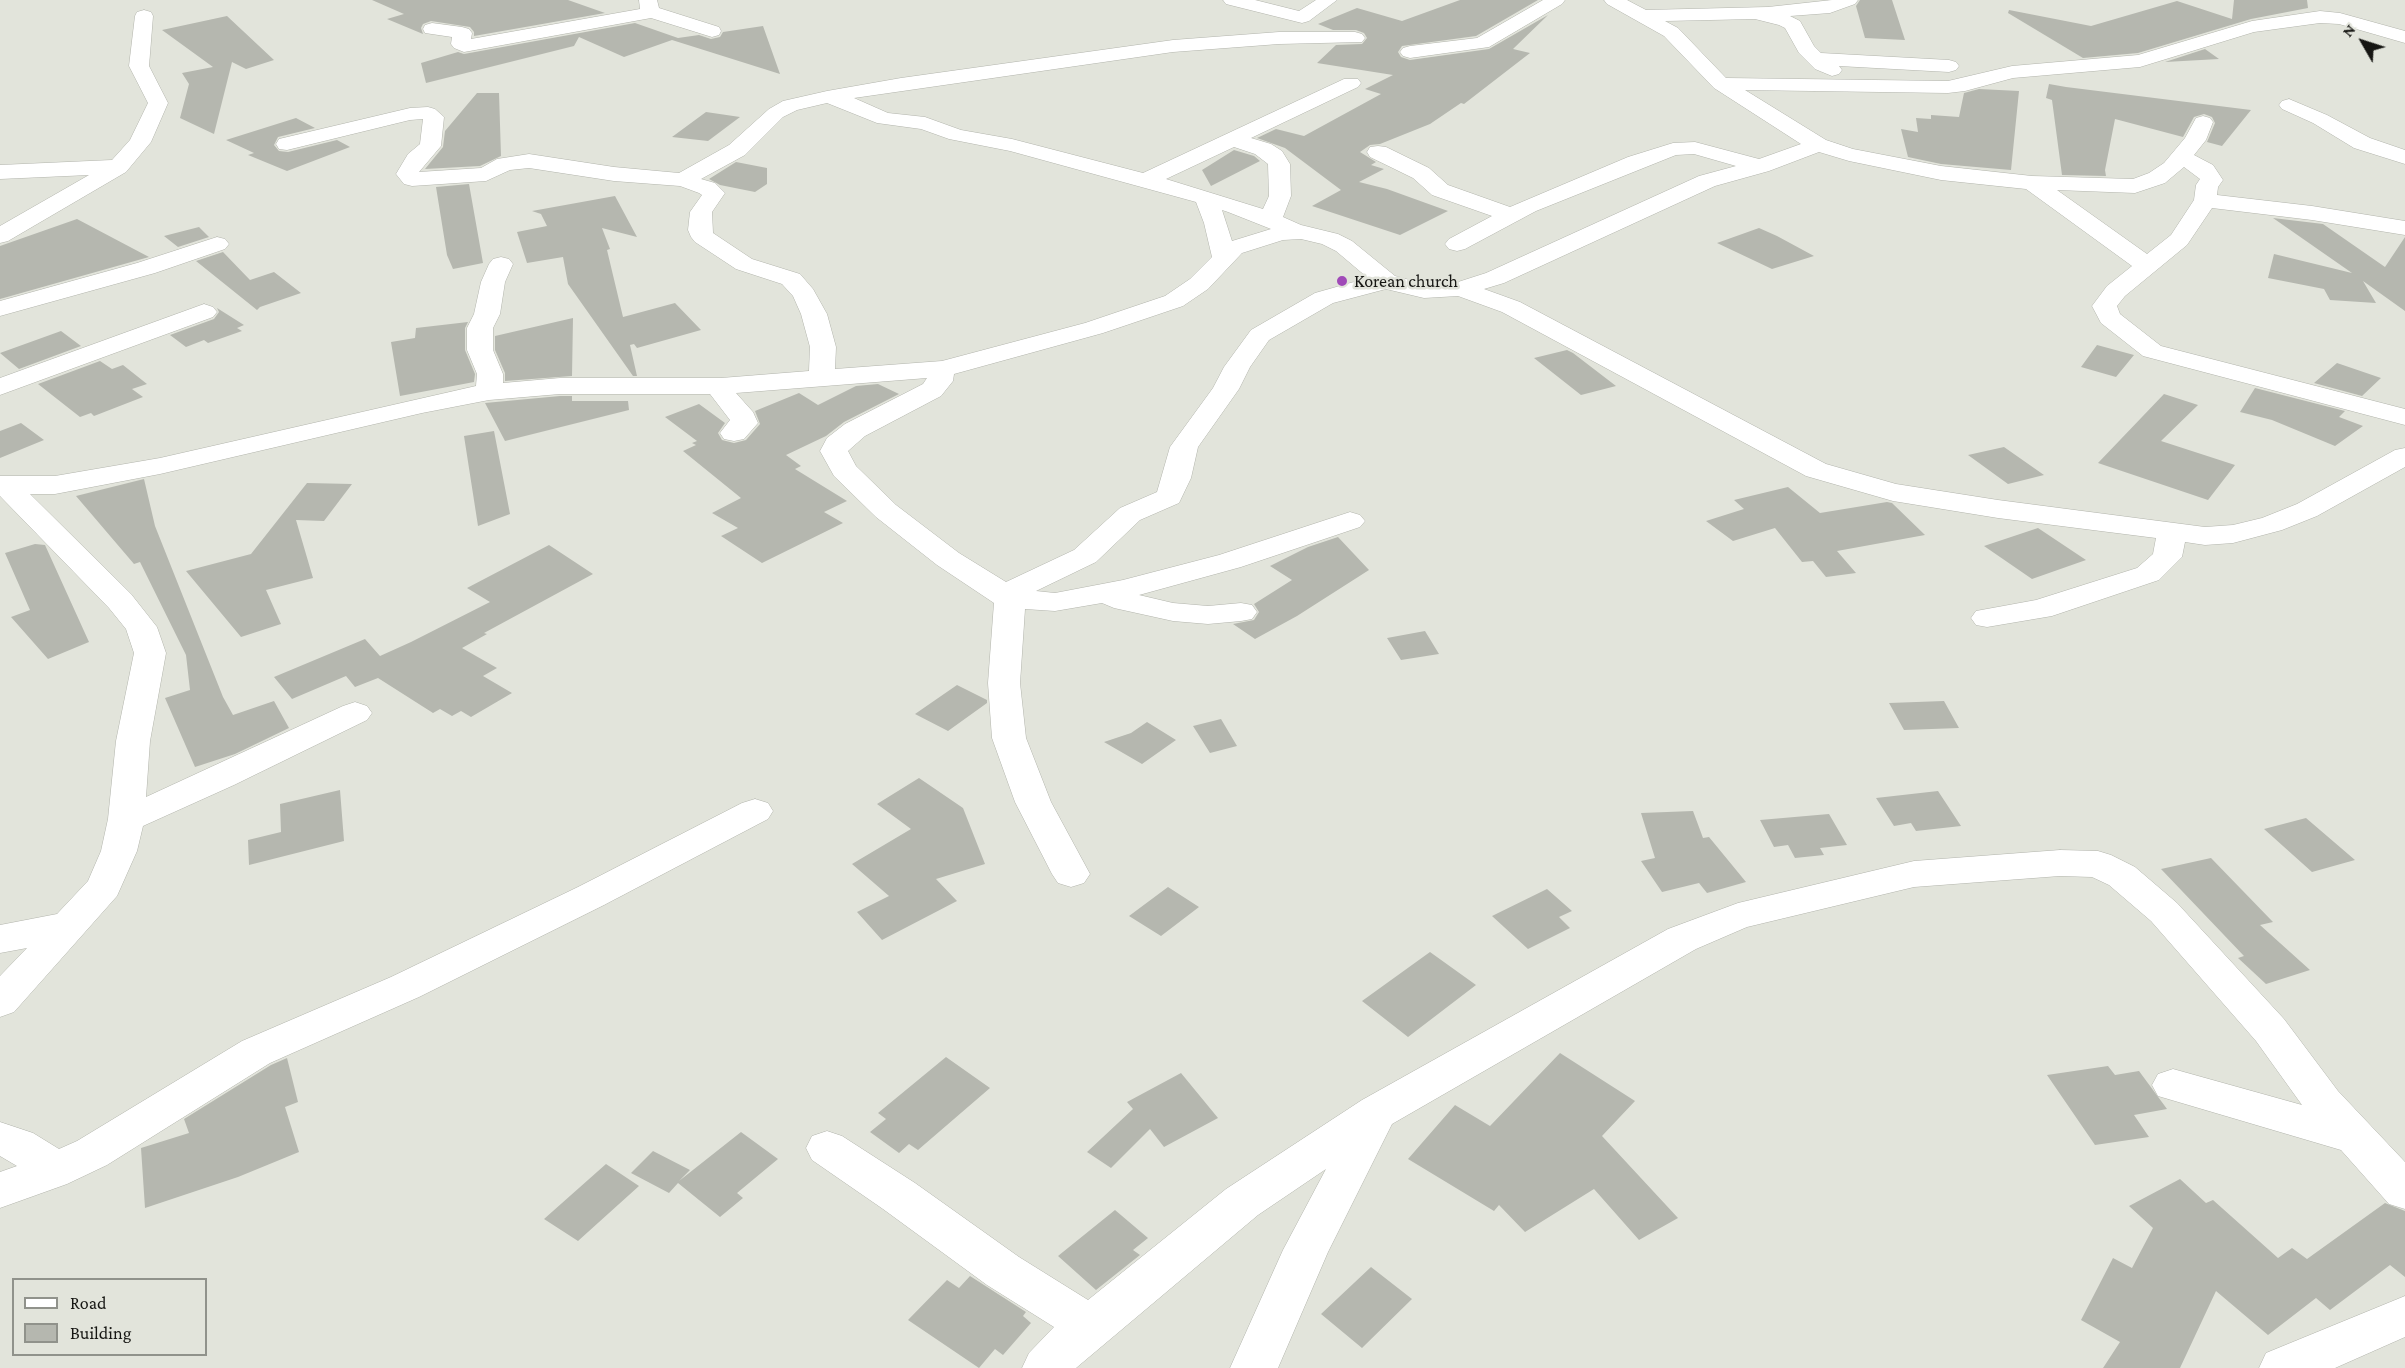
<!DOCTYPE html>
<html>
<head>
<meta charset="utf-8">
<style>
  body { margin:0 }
  #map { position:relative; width:2405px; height:1368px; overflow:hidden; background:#e2e4db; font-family:"Crimson Pro",serif }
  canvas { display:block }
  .legend { position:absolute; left:12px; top:1278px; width:195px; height:78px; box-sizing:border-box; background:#e2e4db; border:2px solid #90928b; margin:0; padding:8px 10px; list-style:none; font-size:18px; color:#161613 }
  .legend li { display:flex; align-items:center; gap:12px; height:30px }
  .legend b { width:30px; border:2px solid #90928b }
  .north { position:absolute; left:2333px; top:12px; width:60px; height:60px; -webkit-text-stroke:4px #e2e4db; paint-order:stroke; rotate:309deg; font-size:16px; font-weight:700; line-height:24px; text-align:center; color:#161613 }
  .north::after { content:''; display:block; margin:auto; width:21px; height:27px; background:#161613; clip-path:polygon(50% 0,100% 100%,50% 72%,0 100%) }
</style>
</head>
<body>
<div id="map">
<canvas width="2405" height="1368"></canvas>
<ul class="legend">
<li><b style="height:8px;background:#fff"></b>Road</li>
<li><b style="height:16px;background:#b5b7af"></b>Building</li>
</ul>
<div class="north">N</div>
</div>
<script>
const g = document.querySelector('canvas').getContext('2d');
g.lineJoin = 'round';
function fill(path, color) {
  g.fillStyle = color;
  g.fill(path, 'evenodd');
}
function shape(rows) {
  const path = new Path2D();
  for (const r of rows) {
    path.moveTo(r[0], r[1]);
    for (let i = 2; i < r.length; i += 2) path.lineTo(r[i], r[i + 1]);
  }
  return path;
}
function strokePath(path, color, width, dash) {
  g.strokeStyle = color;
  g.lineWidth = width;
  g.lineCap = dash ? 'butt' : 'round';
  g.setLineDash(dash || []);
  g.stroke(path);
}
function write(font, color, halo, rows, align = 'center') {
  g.font = font + ' "Crimson Pro",serif';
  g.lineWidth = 5;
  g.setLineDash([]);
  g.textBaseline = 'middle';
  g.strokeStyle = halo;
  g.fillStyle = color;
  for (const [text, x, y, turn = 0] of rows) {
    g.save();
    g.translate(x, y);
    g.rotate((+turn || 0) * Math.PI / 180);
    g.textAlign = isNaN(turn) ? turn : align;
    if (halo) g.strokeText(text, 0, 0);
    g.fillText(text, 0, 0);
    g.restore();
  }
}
fill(shape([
  [372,0,568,0,605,13,474,36,474,32,470,27,431,21,423,24,421,28,423,34,387,19,404,14],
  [1460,0,1538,0,1476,36,1402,46,1398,52,1401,57,1410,60,1489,49,1548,15,1513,49,1530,53,1464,104,1461,103,1430,124,1380,144,1370,145,1360,152,1376,162,1371,165,1384,169,1359,182,1387,189,1448,211,1400,235,1312,206,1341,190,1285,148,1257,138,1276,129,1304,136,1381,94,1365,89,1393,75,1317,63,1336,45,1362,44,1367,38,1364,33,1356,30,1333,30,1318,24,1357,8,1402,21],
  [1860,0,1892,0,1905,40,1865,38,1856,6],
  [2234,0,2307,0,2308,8,2251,19,2138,53,2083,58,2008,13,2009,10,2091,26,2177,1,2232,19],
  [227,16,274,60,246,69,232,62,214,134,180,118,189,84,182,73,213,67,162,30],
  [635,23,678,38,699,35,711,39,720,37,723,32,763,26,780,74,672,40,624,57,579,37,574,46,426,83,421,63,458,52,464,54],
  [2205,49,2219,59,2165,62],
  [2049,84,2066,87,2251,110,2222,146,2207,142,2215,123,2212,117,2204,114,2194,117,2183,137,2115,119,2105,170,2106,176,2062,175,2052,100,2046,98],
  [1979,89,2019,91,2011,170,1941,164,1908,157,1901,129,1918,132,1916,118,1931,119,1931,115,1959,117,1964,93],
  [477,93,499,93,501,156,480,166,425,169,443,147,445,131],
  [706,112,740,117,708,141,672,137],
  [296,118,315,128,278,137,274,145,279,151,288,152,337,140,350,147,287,171,248,155,254,153,226,140],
  [1234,150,1254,156,1260,161,1211,186,1202,170],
  [736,162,767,168,767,184,755,192,720,185,709,179],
  [469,184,483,263,453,269,447,255,436,187],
  [615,196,637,237,602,228,610,249,607,250,623,317,675,303,701,330,637,348,634,344,630,345,637,376,633,376,568,284,563,257,527,263,517,232,547,226,541,214,532,211],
  [2273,218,2323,224,2385,267,2405,237,2405,311,2363,281,2376,303,2330,300,2324,289,2268,278,2274,254,2352,273],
  [77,219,149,257,0,299,0,246],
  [199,227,209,237,178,247,164,236],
  [1759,228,1777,236,1814,256,1772,269,1717,243],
  [223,252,250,280,274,272,301,293,260,307,257,310,196,261],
  [217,308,244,325,237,328,242,331,208,343,204,340,186,347,170,335,214,319,219,312],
  [573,318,572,376,505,381,505,373,495,350,495,336],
  [468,322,465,328,465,350,475,374,474,382,400,396,391,342,415,338,416,328],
  [61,331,81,346,19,369,0,353],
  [2097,345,2134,355,2116,377,2081,367],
  [1567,350,1573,353,1616,386,1581,395,1534,358],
  [100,361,112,369,123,365,147,384,132,389,143,397,94,416,91,413,80,417,38,384],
  [2337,363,2381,378,2362,396,2314,383],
  [878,384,899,394,844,422,826,436,786,455,801,466,795,469,847,501,824,512,843,523,762,563,721,536,738,528,712,513,741,498,683,451,696,445,692,443,697,441,665,417,699,404,725,423,718,433,722,440,734,443,746,440,760,424,755,411,799,393,818,405,856,386],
  [2255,388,2345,411,2339,417,2363,426,2335,446,2272,420,2240,412],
  [2164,394,2198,405,2161,441,2235,465,2208,500,2098,463],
  [560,396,572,396,572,401,628,401,629,410,505,441,485,403],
  [21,423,44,440,0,458,0,431],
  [494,431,510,514,478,526,464,436],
  [2004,447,2044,475,2008,484,1968,455],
  [144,479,155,526,223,697,233,715,274,701,289,728,235,754,195,767,165,698,190,690,186,655,140,562,134,564,76,496],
  [307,483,352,484,324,521,296,520,313,578,266,590,281,624,241,637,186,571,251,554],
  [1788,487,1820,513,1887,502,1892,503,1925,535,1837,551,1856,573,1826,577,1813,561,1802,562,1775,528,1733,541,1706,521,1744,509,1734,500],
  [2038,528,2086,560,2032,579,1984,546],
  [1338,537,1369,570,1297,616,1255,639,1233,624,1254,620,1259,612,1254,604,1292,580,1270,566,1308,547],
  [35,544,45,545,89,642,48,659,11,617,30,610,5,553],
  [549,545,593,574,484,633,487,634,462,648,497,668,483,676,512,693,471,717,461,711,452,716,440,709,433,713,378,678,355,687,346,676,292,699,274,677,365,639,380,656,411,642,490,602,467,588],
  [1425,631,1439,654,1401,660,1387,638],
  [957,685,987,700,987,703,948,731,915,714],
  [1944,701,1959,728,1904,730,1889,703],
  [1221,719,1237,746,1210,753,1193,726],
  [1147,722,1176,740,1142,764,1104,742,1131,733],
  [919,778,963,808,985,864,936,879,957,901,882,940,857,912,889,896,852,864,911,829,877,804],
  [340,790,344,841,249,865,248,840,281,832,280,804],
  [1938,791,1961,826,1916,831,1911,823,1894,826,1876,798],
  [1693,811,1703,838,1709,837,1746,882,1707,893,1699,883,1662,892,1641,861,1655,858,1641,813],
  [1829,814,1847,845,1820,848,1824,855,1795,858,1788,845,1774,847,1760,820],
  [2306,818,2355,860,2312,872,2264,829],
  [2211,858,2273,922,2260,925,2310,970,2266,984,2238,958,2244,956,2161,869],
  [1168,887,1199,907,1161,936,1129,916],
  [1547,889,1572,911,1559,917,1570,928,1528,949,1492,916],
  [1430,952,1476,985,1408,1037,1362,1001],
  [1560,1053,1635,1101,1602,1136,1678,1218,1639,1240,1594,1189,1525,1232,1499,1205,1494,1211,1408,1159,1455,1105,1490,1126],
  [946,1057,990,1088,918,1150,909,1144,899,1153,870,1132,886,1119,878,1113],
  [287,1058,298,1102,285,1107,299,1152,238,1177,145,1208,141,1148,189,1133,184,1119,271,1065],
  [2108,1066,2115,1075,2139,1071,2167,1109,2134,1115,2149,1137,2095,1145,2047,1075],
  [1181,1073,1218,1118,1164,1147,1150,1129,1111,1168,1087,1152,1133,1109,1127,1102],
  [741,1132,778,1159,737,1193,743,1198,720,1217,678,1183,669,1193,631,1173,653,1151,690,1170,679,1181],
  [606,1164,639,1186,578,1241,544,1219],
  [2180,1179,2206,1203,2213,1200,2278,1258,2292,1248,2307,1259,2385,1203,2405,1211,2405,1277,2390,1265,2330,1310,2316,1298,2268,1335,2216,1291,2180,1368,2103,1368,2120,1342,2081,1320,2113,1258,2132,1268,2153,1228,2129,1206],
  [1115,1210,1148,1238,1133,1250,1140,1255,1096,1290,1058,1256],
  [1371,1267,1412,1299,1362,1348,1321,1314],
  [970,1276,1026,1312,1023,1316,1031,1323,1003,1355,995,1349,979,1368,908,1320,947,1280,959,1288]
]), '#b5b7af');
const minor = shape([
  [639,0,657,0,659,8,719,27,721,31,719,35,712,37,651,18,464,52,454,48,451,44,452,37,425,33,423,29,425,25,432,23,462,27,469,29,472,33,471,39,640,9,639,0],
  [1223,0,1255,0,1299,11,1316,0,1337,0,1309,21,1302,23,1226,4,1223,0],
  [1543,0,1565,0,1562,4,1489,47,1410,58,1403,56,1400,52,1403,48,1410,46,1477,38,1543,0],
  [1604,0,1627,0,1646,10,1768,7,1832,0,1858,0,1855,4,1830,13,1790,16,1800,21,1814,46,1821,53,1949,60,1956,62,1959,66,1956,70,1949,72,1839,66,1842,70,1839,74,1832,76,1815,69,1799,53,1785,28,1779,25,1755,19,1665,21,1678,28,1726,78,1948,81,2012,66,2138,55,2252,21,2320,11,2340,13,2405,31,2405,43,2339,24,2320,23,2254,32,2140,67,2013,78,1965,91,1948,93,1745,90,1826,140,1853,149,1941,166,2032,176,2133,179,2149,173,2164,163,2185,138,2196,118,2203,116,2210,118,2213,122,2206,140,2194,155,2213,165,2223,180,2218,187,2217,195,2312,206,2405,221,2405,235,2312,220,2212,208,2187,245,2125,296,2117,306,2120,314,2161,346,2405,409,2405,425,2143,356,2101,323,2092,306,2107,286,2132,266,2026,189,1941,180,1849,161,1819,152,1769,171,1715,186,1504,283,1484,289,1520,302,1826,464,1896,484,1998,500,2205,527,2233,525,2262,518,2297,504,2395,450,2405,448,2405,467,2317,516,2282,530,2233,543,2205,545,2185,542,2182,557,2159,580,2052,616,1987,627,1976,625,1971,618,1976,611,2036,600,2137,568,2153,554,2156,538,1998,518,1893,501,1806,476,1502,312,1458,296,1424,298,1386,289,1333,303,1269,340,1250,367,1239,389,1198,447,1191,478,1179,503,1140,520,1096,562,1036,591,1055,593,1123,580,1219,555,1350,512,1360,515,1365,521,1360,527,1241,567,1139,595,1173,603,1208,606,1241,603,1252,605,1257,612,1252,619,1241,621,1208,624,1173,621,1114,608,1102,603,1055,611,1025,609,1020,683,1026,738,1051,802,1090,874,1084,883,1071,887,1058,883,1052,874,1015,802,992,738,988,683,994,603,937,565,876,517,834,476,820,451,827,438,845,424,923,384,927,378,736,393,753,412,758,423,744,439,734,441,724,439,720,433,730,420,710,394,560,394,489,400,422,413,160,474,55,494,30,494,131,594,157,627,166,653,150,741,146,797,343,706,355,702,367,706,372,713,367,720,234,785,143,826,137,851,117,896,14,1012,0,1017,0,976,27,948,0,953,0,925,57,914,88,881,101,851,108,819,116,741,134,653,126,629,109,608,0,496,0,476,55,476,160,458,476,386,477,374,467,350,467,328,474,314,481,282,489,264,493,259,501,257,509,259,513,264,505,282,500,314,493,328,493,350,503,374,503,383,560,378,721,378,809,371,810,347,801,314,793,296,782,284,736,269,695,242,691,237,688,230,690,212,702,195,699,193,680,186,614,181,529,168,510,170,486,181,412,186,404,184,396,174,408,154,420,144,423,119,410,120,287,150,279,149,276,144,279,139,410,108,428,107,435,109,444,117,441,146,419,172,481,168,497,159,529,154,614,167,679,173,729,145,769,109,783,101,827,91,901,78,1173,40,1279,32,1355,32,1362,34,1365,38,1362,42,1279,44,1173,52,854,98,888,113,925,117,961,130,1012,139,1143,173,1344,79,1358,79,1361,83,1358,87,1251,138,1271,144,1282,151,1290,164,1291,196,1283,217,1301,225,1338,234,1352,241,1395,276,1424,284,1458,282,1486,273,1699,176,1736,166,1694,154,1676,155,1536,211,1465,249,1457,251,1449,249,1445,244,1449,239,1492,216,1432,195,1413,178,1370,157,1367,152,1370,147,1378,146,1386,147,1429,168,1448,185,1510,207,1628,157,1673,143,1695,142,1759,159,1801,144,1714,88,1664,36,1607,4,1604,0],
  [827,103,877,123,921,129,949,139,1010,151,1196,202,1204,223,1212,257,1190,279,1165,296,1085,323,942,361,835,369,836,347,827,314,813,289,800,274,752,259,713,233,712,212,725,193,715,183,701,179,745,155,783,117,797,110,827,103],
  [1234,147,1255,154,1268,164,1269,196,1263,209,1166,179,1234,147],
  [2184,167,2200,179,2196,185,2194,200,2171,235,2147,254,2057,190,2135,193,2165,183,2184,167],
  [1222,210,1228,212,1271,229,1232,241,1222,210],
  [1301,239,1322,244,1336,251,1368,278,1315,293,1251,330,1224,367,1213,388,1170,447,1157,492,1120,508,1074,550,1006,582,959,553,896,505,856,466,848,451,865,436,941,396,953,381,954,374,1103,333,1183,306,1208,289,1242,253,1283,240,1301,239],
  [144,10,151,12,153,16,149,66,168,103,151,142,126,172,8,241,0,243,0,226,89,175,0,179,0,165,112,160,130,140,148,103,129,66,135,16,137,12,144,10],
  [2289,99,2327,115,2370,138,2405,150,2405,164,2354,148,2313,123,2282,109,2279,105,2282,101,2289,99],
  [217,237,225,239,229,244,225,249,155,273,0,316,0,301,137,263,217,237],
  [204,304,213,307,217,312,213,317,0,395,0,378,204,304],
  [755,799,768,803,773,811,768,819,604,905,419,997,270,1063,107,1165,67,1184,0,1208,0,1172,17,1166,0,1156,0,1122,33,1133,59,1149,77,1141,242,1041,391,977,578,887,742,803,755,799],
  [2060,850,2098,851,2111,855,2135,867,2177,903,2284,1019,2338,1091,2405,1162,2405,1209,2389,1204,2341,1150,2158,1096,2152,1085,2158,1074,2173,1069,2302,1105,2256,1041,2151,921,2109,885,2092,877,2060,876,1914,887,1747,927,1696,949,1392,1124,1328,1252,1278,1368,1230,1368,1283,1250,1326,1169,1258,1215,1076,1368,1022,1368,1029,1353,1054,1327,987,1285,883,1209,812,1160,806,1148,812,1136,827,1131,842,1136,915,1183,1019,1257,1088,1300,1226,1189,1362,1100,1668,929,1738,903,1914,861,2060,850],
  [2405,1296,2405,1337,2335,1368,2259,1368,2266,1353,2405,1296]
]);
strokePath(minor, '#b2b4ac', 1);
fill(minor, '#fff');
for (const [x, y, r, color] of [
  [1342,281,6,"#a04ab8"]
]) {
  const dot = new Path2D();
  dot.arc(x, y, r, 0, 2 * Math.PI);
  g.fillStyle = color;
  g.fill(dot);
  strokePath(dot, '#e2e4db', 2);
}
write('18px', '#161613', '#e2e4db', [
  ["Korean church",1354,281]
], 'left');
</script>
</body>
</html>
